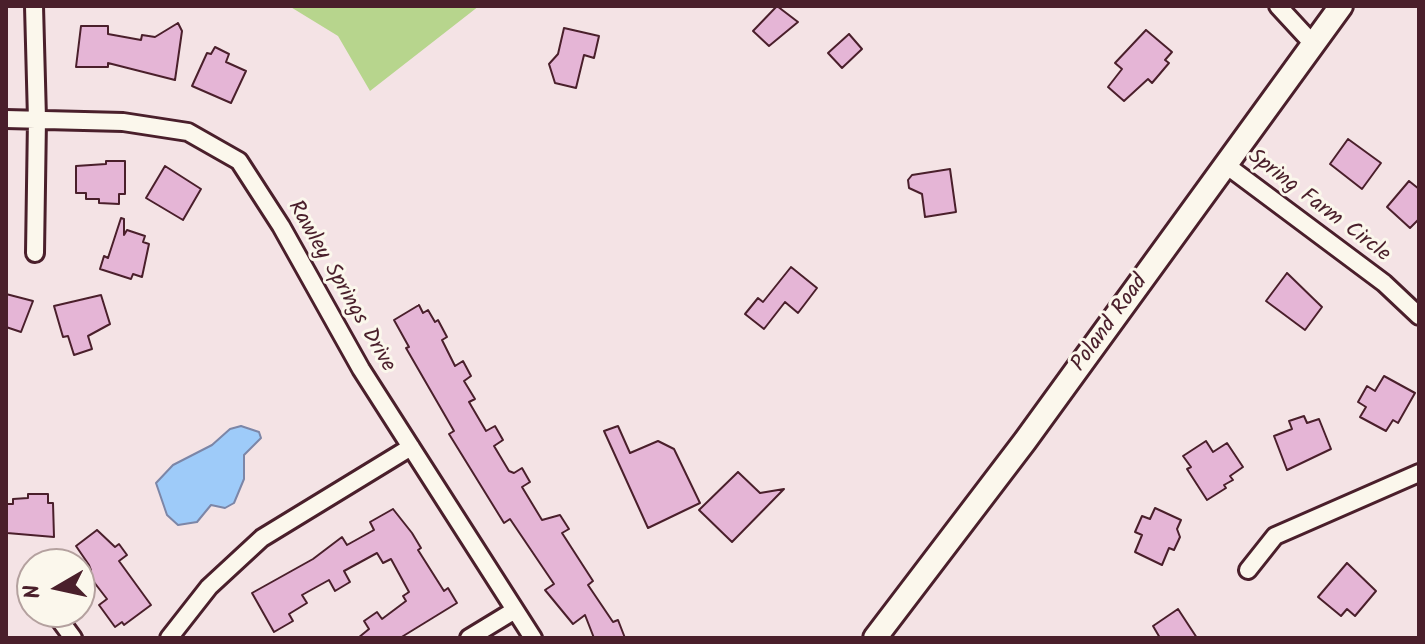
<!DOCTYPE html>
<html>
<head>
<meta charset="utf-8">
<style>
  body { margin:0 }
  #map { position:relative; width:1425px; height:644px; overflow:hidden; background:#f4e3e5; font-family:Kalam,sans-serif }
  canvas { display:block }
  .frame { position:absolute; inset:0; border:8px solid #4a1f2b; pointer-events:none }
  .north { position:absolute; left:16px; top:548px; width:80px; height:80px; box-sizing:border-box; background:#fbf7ec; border:2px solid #b4a19f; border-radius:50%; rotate:261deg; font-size:22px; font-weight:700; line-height:32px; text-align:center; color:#4a1f2b }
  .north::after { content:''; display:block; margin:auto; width:28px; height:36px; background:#4a1f2b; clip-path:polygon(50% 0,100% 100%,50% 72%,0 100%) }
</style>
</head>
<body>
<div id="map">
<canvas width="1425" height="644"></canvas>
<div class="frame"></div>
<div class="north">N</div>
</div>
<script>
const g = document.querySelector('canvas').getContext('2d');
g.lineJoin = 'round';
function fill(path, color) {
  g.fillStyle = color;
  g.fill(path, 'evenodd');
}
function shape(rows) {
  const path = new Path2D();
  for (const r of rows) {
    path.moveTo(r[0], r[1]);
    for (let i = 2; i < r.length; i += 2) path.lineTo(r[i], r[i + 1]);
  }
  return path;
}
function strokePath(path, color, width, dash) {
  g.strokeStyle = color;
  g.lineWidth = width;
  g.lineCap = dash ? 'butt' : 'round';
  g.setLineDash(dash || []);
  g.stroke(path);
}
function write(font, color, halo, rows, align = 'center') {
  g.font = font + ' Kalam,sans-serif';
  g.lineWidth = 6;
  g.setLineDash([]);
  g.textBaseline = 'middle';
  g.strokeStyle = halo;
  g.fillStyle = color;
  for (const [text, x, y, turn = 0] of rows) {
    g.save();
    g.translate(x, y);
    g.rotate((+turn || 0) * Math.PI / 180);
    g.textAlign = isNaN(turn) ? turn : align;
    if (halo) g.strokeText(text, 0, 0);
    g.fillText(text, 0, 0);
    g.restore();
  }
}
fill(shape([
  [289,6,479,6,370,91,338,36]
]), '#b7d58d');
const water = shape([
  [241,426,259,432,261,438,244,455,244,479,234,503,225,508,211,505,197,522,178,525,167,515,156,483,173,465,212,445,230,429,241,426]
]);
fill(water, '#9ecbf9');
strokePath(water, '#7c86a7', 2);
const building = shape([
  [777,6,798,22,769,46,753,31,777,6],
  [178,23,182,31,175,80,108,63,108,67,76,67,81,26,108,26,108,34,141,40,142,35,155,37,178,23],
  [564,28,599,36,594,58,584,55,576,88,555,83,549,64,558,54,564,28],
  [1146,30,1172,52,1165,60,1169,63,1152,83,1148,79,1124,101,1108,87,1122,69,1115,63,1146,30],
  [849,34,862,49,842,68,828,53,849,34],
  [215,47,229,54,226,62,246,71,231,103,192,86,207,53,211,54,215,47],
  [1348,139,1381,163,1362,189,1330,164,1348,139],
  [106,161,125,161,125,194,119,194,119,204,99,203,99,199,86,199,86,193,76,193,76,166,106,164,106,161],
  [165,166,201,189,183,220,146,198,165,166],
  [950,169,956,212,925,217,922,194,909,188,908,180,912,175,950,169],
  [1409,181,1419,189,1419,219,1410,228,1387,207,1409,181],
  [121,218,124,219,124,235,127,230,145,236,143,242,149,244,142,277,133,274,131,279,100,269,104,256,108,258,121,218],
  [791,267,817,288,798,313,785,302,764,329,745,314,758,298,763,302,791,267],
  [1287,273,1322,307,1305,330,1266,301,1287,273],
  [6,294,33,301,21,332,6,327,6,294],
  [101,295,110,324,88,336,92,349,74,355,68,336,63,337,54,306,101,295],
  [419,305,423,313,428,310,435,322,438,320,447,337,442,340,455,366,463,361,471,376,464,381,475,399,469,402,486,431,495,426,503,440,494,446,509,471,514,473,522,468,530,482,522,487,542,520,560,515,569,529,562,533,593,581,588,585,613,622,618,620,625,638,594,638,585,615,573,624,545,590,554,584,510,519,504,523,449,434,454,431,406,348,409,347,394,320,419,305],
  [1384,376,1415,393,1398,423,1393,420,1386,431,1360,417,1366,407,1358,402,1367,386,1375,391,1384,376],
  [1304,416,1307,423,1319,419,1331,449,1287,470,1274,436,1292,429,1289,421,1304,416],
  [618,426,630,453,658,441,674,449,700,503,648,528,604,431,618,426],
  [1206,441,1213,452,1227,443,1243,467,1230,476,1233,480,1224,485,1226,488,1207,500,1187,469,1191,467,1183,456,1206,441],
  [738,472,760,493,784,489,732,542,699,510,738,472],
  [28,494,48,494,48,503,53,503,54,537,7,533,6,504,13,504,13,499,28,498,28,494],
  [1155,508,1181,520,1177,529,1180,537,1174,550,1169,548,1162,565,1135,552,1142,535,1135,532,1142,516,1150,519,1155,508],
  [393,509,412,533,421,548,418,550,444,591,448,588,457,603,400,638,358,638,369,629,364,621,377,612,382,619,406,601,403,596,409,592,391,559,383,563,377,553,344,571,350,582,335,591,329,580,302,595,307,603,289,614,293,621,274,632,252,593,313,559,342,537,347,545,374,530,370,522,393,509],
  [97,530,115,547,119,544,127,555,119,561,151,605,124,625,122,622,115,627,99,605,107,599,87,573,91,570,89,565,76,546,97,530],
  [1347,563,1376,591,1355,616,1347,609,1341,616,1318,597,1347,563],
  [1178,609,1197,638,1160,638,1153,626,1178,609]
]);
fill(building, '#e5b5d6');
strokePath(building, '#4a1f2b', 2);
const street = shape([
  [34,6,37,119,35,253],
  [1278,6,1314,45],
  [6,119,123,122,188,132,239,161,281,226,361,369,533,638],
  [1226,165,1384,283,1419,316],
  [1248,570,1275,536,1419,473],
  [54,612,73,638],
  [169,638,209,587,262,538,411,447],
  [469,638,515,610]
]);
const secondary = shape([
  [875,638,1025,441,1341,6]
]);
strokePath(street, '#4a1f2b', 22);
strokePath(secondary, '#4a1f2b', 28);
strokePath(street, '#fbf7ec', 16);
strokePath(secondary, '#fbf7ec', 22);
write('22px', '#4a1f2b', '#fbf7ec', [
  ["Spring Farm Circle",1318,207,37],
  ["Rawley Springs Drive",340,287,60],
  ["Poland Road",1111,324,-54]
]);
</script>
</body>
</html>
